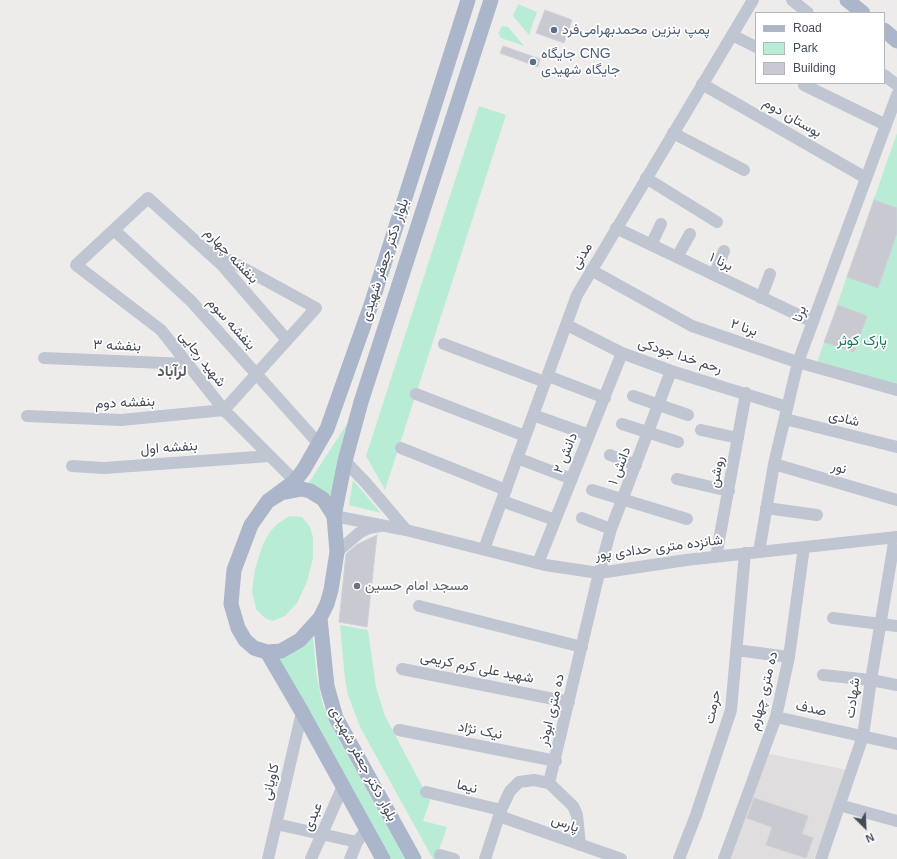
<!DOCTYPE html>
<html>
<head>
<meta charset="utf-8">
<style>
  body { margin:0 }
  #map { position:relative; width:897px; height:859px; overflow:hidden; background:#eeeceb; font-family:Arial,sans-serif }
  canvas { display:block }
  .legend { position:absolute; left:755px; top:12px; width:130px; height:72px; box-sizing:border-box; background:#fff; border:1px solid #b4b7bc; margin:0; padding:5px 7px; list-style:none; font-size:12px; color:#444b58 }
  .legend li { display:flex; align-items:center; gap:8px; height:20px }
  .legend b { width:20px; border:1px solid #b4b7bc }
  .north { position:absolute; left:845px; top:807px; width:40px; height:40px; -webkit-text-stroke:3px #fff; paint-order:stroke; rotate:156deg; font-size:11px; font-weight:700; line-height:16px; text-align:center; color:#444b58 }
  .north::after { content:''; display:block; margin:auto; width:14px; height:18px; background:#444b58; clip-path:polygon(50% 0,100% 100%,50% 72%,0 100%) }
</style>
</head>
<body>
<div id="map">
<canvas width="897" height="859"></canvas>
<ul class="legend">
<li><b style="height:5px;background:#abb6ca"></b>Road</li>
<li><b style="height:11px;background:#b9ecd5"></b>Park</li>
<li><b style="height:11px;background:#c8c9d1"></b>Building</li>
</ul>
<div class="north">N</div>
</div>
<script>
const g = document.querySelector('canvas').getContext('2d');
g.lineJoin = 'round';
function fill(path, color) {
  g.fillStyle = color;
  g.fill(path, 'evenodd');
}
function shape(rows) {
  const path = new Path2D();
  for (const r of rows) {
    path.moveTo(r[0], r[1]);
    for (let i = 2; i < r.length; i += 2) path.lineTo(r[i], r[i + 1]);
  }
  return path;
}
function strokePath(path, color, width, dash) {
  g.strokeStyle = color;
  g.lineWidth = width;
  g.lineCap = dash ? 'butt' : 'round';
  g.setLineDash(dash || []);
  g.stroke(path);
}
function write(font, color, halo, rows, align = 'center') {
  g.font = font + ' Arial,Vazirmatn,sans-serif';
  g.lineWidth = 3.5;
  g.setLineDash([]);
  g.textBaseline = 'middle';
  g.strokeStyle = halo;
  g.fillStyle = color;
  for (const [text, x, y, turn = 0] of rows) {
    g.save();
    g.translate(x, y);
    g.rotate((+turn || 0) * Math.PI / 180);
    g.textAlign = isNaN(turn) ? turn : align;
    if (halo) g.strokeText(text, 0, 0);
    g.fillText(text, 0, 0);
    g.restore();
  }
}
fill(shape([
  [765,753,847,770,814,859,730,859]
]), '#dfdddd');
fill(shape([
  [518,4,537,12,529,35,513,16],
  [502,26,508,27,524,46,501,38,498,33],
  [479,106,506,115,385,490,366,456],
  [897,133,897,385,816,365],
  [358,407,328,503,302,493],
  [353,480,381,513,349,505],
  [289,516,302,517,310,527,313,537,313,558,307,582,297,603,285,616,272,621,265,618,256,609,252,591,255,569,263,544,270,532,276,525],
  [340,625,368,630,376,687,385,716,430,801,423,821,447,827,436,859,433,859,360,727,348,695,345,680],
  [312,629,317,678,323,705,332,727,406,859,391,859,273,648]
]), '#b9ecd5');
const building = shape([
  [545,10,572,20,564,43,536,33,545,10],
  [503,46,540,59,538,67,500,53,503,46],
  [874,200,897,208,897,233,878,288,847,277,874,200],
  [838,305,867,316,854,352,824,342,838,305],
  [377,535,367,627,339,622,346,554,356,545,377,535],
  [754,798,808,816,802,834,813,838,806,858,766,845,772,827,747,818,754,798]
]);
fill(building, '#c8c9d1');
strokePath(building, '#cfd0d7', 1);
strokePath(shape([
  [792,0,808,13],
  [732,35,756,47],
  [884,75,897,85],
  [702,84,866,178],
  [804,85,886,125],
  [673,133,744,170],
  [646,178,717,222],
  [616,228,813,322],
  [114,230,191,301,319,444],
  [651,245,661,224],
  [677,257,690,234],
  [591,270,692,326,794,361,897,390],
  [714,275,724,251],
  [761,298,770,274],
  [567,325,622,353,671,371,787,407],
  [287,340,222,265,148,198,76,265,161,330,224,410,295,481],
  [444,344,545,382],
  [44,358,188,364],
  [548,376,605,398],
  [416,394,525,436],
  [633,396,688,415],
  [533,415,589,435],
  [27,416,121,420,224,410,316,308,214,252],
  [785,419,897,447],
  [622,424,678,442],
  [701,430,738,438],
  [401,448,506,490],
  [610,455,636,465],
  [517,458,572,479],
  [345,461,366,483,406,530],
  [774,464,897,500],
  [72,466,104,468,270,456],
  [677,479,729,491],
  [592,490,687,519],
  [502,501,555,520],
  [766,508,817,515],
  [334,516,406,530,545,565,599,573,686,560,897,537],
  [582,518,611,529],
  [484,549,577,295,753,0],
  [337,552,359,533,369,528,380,526],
  [759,552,774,464,798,362,897,95],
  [716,557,746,393],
  [538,563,622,353],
  [419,606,582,647],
  [833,618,897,626],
  [736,650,789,657],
  [402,669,569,702],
  [823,675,871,680,897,685],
  [776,717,897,744],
  [399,730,556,761],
  [426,792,501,810],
  [839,805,897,821],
  [499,816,621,859],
  [276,824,357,842,366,830],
  [580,845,577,815,573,806,549,783,599,573,611,529,671,371],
  [440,855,454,859],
  [268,859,302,712],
  [311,859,343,786],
  [350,859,357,842],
  [485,859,501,810,510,791,519,782,534,780,549,783],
  [679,859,696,815,731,710,745,553],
  [724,859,776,717,789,657,804,547],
  [821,859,863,736,871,680,895,537]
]), '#bfc5d1', 12);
strokePath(shape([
  [847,0,863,13],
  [884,30,897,41],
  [302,489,310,491,323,499,334,516,337,552,331,590,327,604,320,618,300,640,281,651,267,652,254,648,245,640,238,628,231,604,234,570,251,525,268,501,281,493,302,489],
  [268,501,295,481,304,469,327,429,371,305,468,0],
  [334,516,345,461,361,402,491,0],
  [320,618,327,686,336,718,414,859],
  [267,652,302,712,383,859]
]), '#abb6ca', 15);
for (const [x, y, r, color] of [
  [554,30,4,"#5c6f8a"],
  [533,62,4,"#5c6f8a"],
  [357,586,4,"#6b7280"]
]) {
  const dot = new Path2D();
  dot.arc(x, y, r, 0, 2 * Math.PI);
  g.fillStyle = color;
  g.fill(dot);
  strokePath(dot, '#fff', 1.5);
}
write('14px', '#4e5e75', '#fff', [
  ["پمپ بنزین محمد‌بهرامی‌فرد",562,30],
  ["جایگاه CNG",541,54],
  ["جایگاه شهیدی",541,70]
], 'left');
write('14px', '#444b58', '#fff', [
  ["بوستان دوم",792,118,30],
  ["بنفشه چهارم",231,256,46],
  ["مدنی",582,256,-59],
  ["بلوار دکتر جعفر شهیدی",385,260,-72],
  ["برنا ۱",721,262,26],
  ["برنا",800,314,-70],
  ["بنفشه سوم",231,324,48],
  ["برنا ۲",744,328,19],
  ["بنفشه ۳",117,346,2],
  ["رحم خدا جودکی",680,356,18],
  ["شهید رجایی",202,359,52],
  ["بنفشه دوم",125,403,-2],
  ["شادی",844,419,14],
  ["بنفشه اول",169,448,-4],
  ["دانش ۲",566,453,-68],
  ["دانش ۱",620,466,-69],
  ["نور",839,468,16],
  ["روشن",717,472,-80],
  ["شانزده متری حدادی پور",659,548,-7],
  ["شهید علی کرم کریمی",477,668,11],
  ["ده متری چهارم",764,691,-76],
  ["شهادت",853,698,-82],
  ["حرمت",713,707,-78],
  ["صدف",811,709,12],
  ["ده متری ابوذر",552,710,-77],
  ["نیک نژاد",480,731,11],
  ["بلوار دکتر جعفر شهیدی",363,764,62],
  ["کاویانی",271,782,-77],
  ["نیما",467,787,14],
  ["عبدی",313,817,-67],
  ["پارس",565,824,19]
]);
write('14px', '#187657', '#fff', [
  ["پارک کوثر",862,341]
]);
write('14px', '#5b616d', '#fff', [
  ["مسجد امام حسین",365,586]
], 'left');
write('bold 15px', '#585a60', '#fff', [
  ["لرآباد",172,372]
]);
</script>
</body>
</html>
